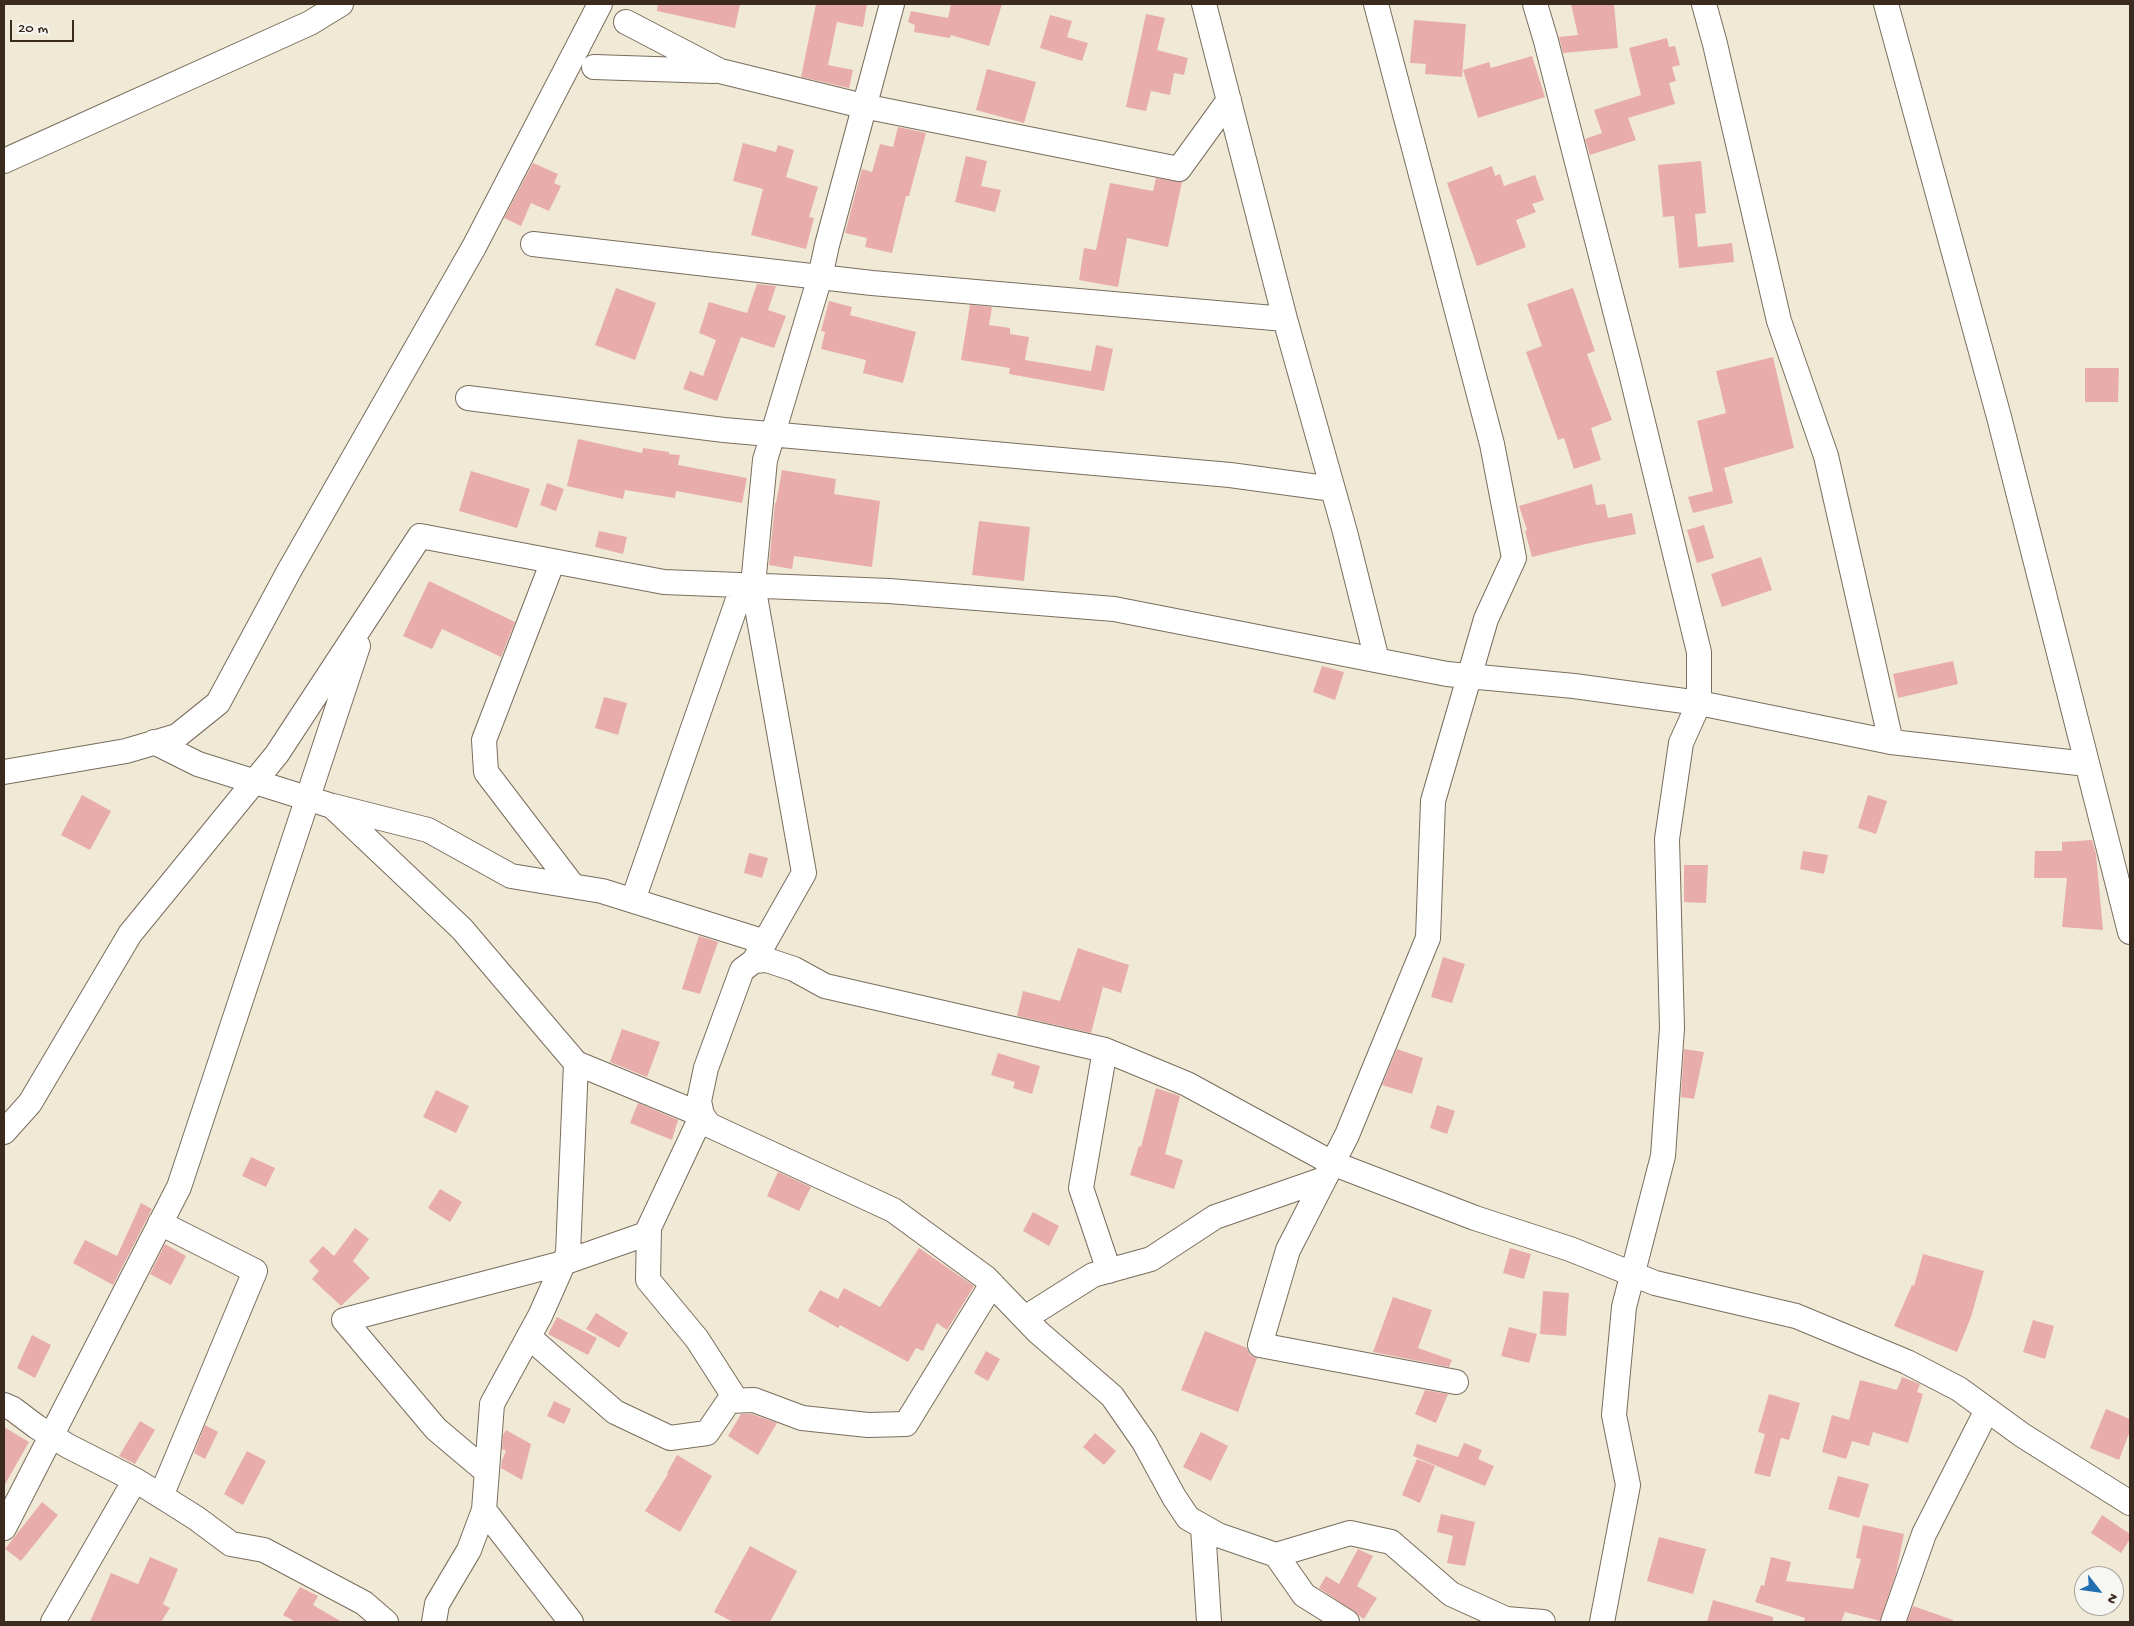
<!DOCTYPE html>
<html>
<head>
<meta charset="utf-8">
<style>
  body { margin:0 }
  #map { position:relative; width:2134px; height:1626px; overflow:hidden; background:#f0e9d5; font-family:"Gochi Hand",sans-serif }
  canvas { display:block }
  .frame { position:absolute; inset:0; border:5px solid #3b2a1e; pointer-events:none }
  .north { position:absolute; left:2074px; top:1566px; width:50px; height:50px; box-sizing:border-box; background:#f6f6f2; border:1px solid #aba49d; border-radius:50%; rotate:120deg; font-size:14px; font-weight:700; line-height:20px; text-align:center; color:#3b2a1e }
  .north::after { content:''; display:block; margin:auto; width:18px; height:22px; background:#1f6fb2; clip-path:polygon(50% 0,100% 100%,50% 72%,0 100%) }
  .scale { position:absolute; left:10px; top:20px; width:64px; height:22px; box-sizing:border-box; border:2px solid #3b2a1e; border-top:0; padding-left:6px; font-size:15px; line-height:18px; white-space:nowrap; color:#3b2a1e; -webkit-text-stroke:4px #f6f6f2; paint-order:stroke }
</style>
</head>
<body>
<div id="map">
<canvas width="2134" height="1626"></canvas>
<div class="frame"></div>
<div class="north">N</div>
<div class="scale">20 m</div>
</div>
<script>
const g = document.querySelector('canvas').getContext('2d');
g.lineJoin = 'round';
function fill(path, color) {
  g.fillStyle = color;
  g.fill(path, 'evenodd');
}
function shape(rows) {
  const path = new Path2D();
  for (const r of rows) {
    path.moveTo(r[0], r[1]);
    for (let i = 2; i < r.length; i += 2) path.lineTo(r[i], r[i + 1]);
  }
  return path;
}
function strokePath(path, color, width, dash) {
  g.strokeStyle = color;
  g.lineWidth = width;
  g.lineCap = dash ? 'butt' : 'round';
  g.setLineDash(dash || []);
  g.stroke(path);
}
fill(shape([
  [658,4,740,4,735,28,657,11],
  [816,4,867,4,863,27,837,22,828,65,853,70,849,88,801,77],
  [951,4,1002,4,989,46,951,35,950,38,914,32,915,25,908,22,911,11,948,18],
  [1571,4,1614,4,1618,48,1563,53,1559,37,1578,35],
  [1146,14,1165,18,1157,50,1188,58,1184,75,1174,73,1170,95,1151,91,1146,111,1126,107],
  [1050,15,1072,21,1067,37,1088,43,1082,61,1040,48],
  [1414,20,1466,24,1462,77,1425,74,1426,64,1410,63],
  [1667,38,1669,47,1675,46,1680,65,1672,67,1676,81,1669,83,1675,104,1628,118,1636,140,1590,155,1585,139,1602,133,1594,110,1641,95,1629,48],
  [1532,56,1545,97,1478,118,1463,70,1489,62,1491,68],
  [987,69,1036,82,1024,123,976,110],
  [898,127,926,133,909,196,906,196,892,253,865,247,867,238,845,233,862,169,872,172,880,144,893,147],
  [743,143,776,152,778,145,794,150,786,177,818,187,809,217,814,218,806,249,751,235,763,189,733,181],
  [966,156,987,161,981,186,1001,190,995,212,955,202],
  [1701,161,1706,213,1695,214,1698,247,1732,243,1734,262,1679,268,1674,216,1663,217,1658,165],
  [533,163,558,174,554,183,561,186,549,211,531,203,521,226,504,218],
  [1492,166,1495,176,1500,174,1504,186,1535,175,1544,200,1532,204,1536,212,1516,220,1526,247,1477,266,1447,183],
  [1156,178,1182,182,1168,247,1127,238,1118,287,1079,280,1084,248,1096,250,1110,183,1153,191],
  [757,284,776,286,768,310,786,316,774,348,741,337,717,401,683,389,690,371,703,376,716,340,699,333,709,302,747,313],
  [616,288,656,303,635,360,595,345],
  [1573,288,1595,351,1587,354,1612,420,1591,428,1601,460,1574,469,1564,438,1558,440,1526,352,1542,346,1527,304],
  [829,301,852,307,850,315,916,332,903,383,863,373,866,360,821,349,825,332,821,331],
  [970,305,992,307,989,325,1010,328,1010,334,1029,337,1025,360,1091,371,1096,345,1113,349,1104,391,1009,374,1010,368,961,360],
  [1773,357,1794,448,1724,468,1733,503,1693,513,1688,497,1713,491,1697,421,1726,413,1716,371],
  [2085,368,2119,368,2118,402,2085,402],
  [578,439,642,453,643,448,669,452,669,454,680,455,678,465,747,478,742,503,676,491,675,498,625,490,623,499,567,486],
  [782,470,836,479,834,494,880,501,872,567,794,556,792,569,769,565,775,503,776,503],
  [471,471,530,489,517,528,459,511],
  [547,483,564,489,556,511,540,505],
  [1592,484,1596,505,1605,504,1608,518,1632,513,1636,534,1581,545,1532,557,1525,531,1527,530,1519,506],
  [979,521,1030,527,1024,581,972,575],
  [1704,525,1714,558,1697,563,1687,530],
  [599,531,627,537,623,554,595,547],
  [1761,557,1772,590,1722,607,1711,574],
  [429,581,515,622,501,657,442,629,432,649,403,636],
  [1953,661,1958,684,1898,698,1893,674],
  [1322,666,1344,672,1335,700,1313,692],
  [604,697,627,703,618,735,595,728],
  [82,795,111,811,90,850,61,835],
  [1868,795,1887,801,1876,834,1858,828],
  [2092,840,2096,854,2103,930,2062,927,2067,878,2034,878,2035,851,2062,851,2062,842],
  [1803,851,1828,855,1824,874,1800,869],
  [749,853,768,858,762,878,744,873],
  [1684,865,1708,865,1706,903,1684,902],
  [699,936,718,942,700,994,682,989],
  [1078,948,1129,965,1121,993,1103,987,1091,1033,1017,1016,1023,991,1060,1001],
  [1443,957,1465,964,1452,1003,1431,997],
  [622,1029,660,1042,647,1077,610,1062],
  [1397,1049,1423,1058,1412,1094,1382,1085],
  [1684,1049,1704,1052,1694,1099,1681,1097],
  [998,1053,1040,1066,1032,1094,1013,1088,1015,1082,991,1075],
  [1156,1088,1180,1096,1165,1154,1183,1160,1174,1189,1130,1175,1139,1146,1141,1147],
  [436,1090,469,1106,456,1133,423,1117],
  [638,1103,678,1120,672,1140,630,1123],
  [1437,1105,1455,1111,1447,1134,1430,1128],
  [251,1157,275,1168,266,1187,242,1176],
  [778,1172,811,1187,799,1211,767,1196],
  [440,1189,462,1202,450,1222,428,1208],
  [141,1203,152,1209,113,1285,73,1263,85,1240,117,1256],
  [1033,1212,1059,1226,1049,1246,1023,1231],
  [355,1228,369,1239,353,1261,370,1278,341,1306,312,1279,319,1271,309,1261,323,1246,334,1256],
  [165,1244,186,1256,171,1285,150,1274],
  [919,1248,974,1286,947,1330,937,1323,923,1351,916,1348,908,1362,840,1325,838,1328,808,1311,820,1290,838,1299,844,1288,880,1307],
  [1510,1248,1531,1254,1524,1279,1503,1273],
  [1923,1254,1984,1271,1971,1317,1957,1352,1894,1326,1912,1285,1914,1286],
  [1543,1291,1569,1293,1566,1336,1540,1334],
  [1393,1297,1432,1310,1418,1348,1452,1360,1449,1367,1373,1352],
  [596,1313,628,1333,619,1348,586,1329],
  [557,1317,597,1338,588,1355,548,1334],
  [2033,1320,2054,1326,2045,1359,2023,1352],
  [1509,1327,1537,1334,1529,1363,1501,1356],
  [1205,1331,1247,1348,1250,1355,1257,1358,1238,1412,1181,1390],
  [32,1335,51,1345,35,1378,17,1368],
  [986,1351,1000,1359,988,1381,974,1373],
  [1902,1377,1920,1384,1917,1392,1923,1394,1908,1443,1873,1432,1869,1446,1852,1441,1846,1459,1822,1452,1832,1415,1849,1420,1860,1380,1897,1390],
  [1425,1390,1448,1394,1436,1423,1415,1414],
  [1769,1394,1800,1403,1789,1440,1781,1438,1770,1477,1754,1473,1765,1434,1758,1432],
  [554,1401,571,1409,564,1424,547,1416],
  [2106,1409,2130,1419,2130,1431,2119,1460,2090,1448],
  [741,1414,752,1414,777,1423,758,1455,728,1436],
  [140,1421,155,1430,135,1464,119,1456],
  [205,1425,218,1432,205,1459,194,1453],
  [4,1427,29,1442,4,1486],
  [506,1430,531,1444,522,1480,501,1468,502,1460,506,1451,502,1449,503,1435],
  [1201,1432,1228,1446,1211,1481,1183,1467],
  [1095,1433,1116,1451,1104,1465,1083,1447],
  [1464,1443,1482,1450,1478,1459,1494,1466,1485,1486,1413,1456,1417,1444,1458,1457],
  [247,1451,266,1461,243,1505,224,1494],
  [677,1455,712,1476,680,1532,645,1511,668,1474,667,1473],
  [1417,1459,1435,1466,1420,1503,1402,1495],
  [1838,1476,1869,1484,1859,1518,1828,1509],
  [42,1502,58,1515,21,1561,5,1549],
  [1441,1514,1475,1522,1465,1566,1447,1563,1453,1536,1437,1532],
  [2102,1515,2130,1534,2130,1539,2121,1553,2091,1533],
  [1863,1525,1904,1534,1896,1573,1880,1621,1845,1612,1841,1622,1804,1622,1805,1618,1755,1602,1761,1585,1764,1586,1771,1557,1791,1562,1786,1581,1853,1589,1861,1559,1856,1558],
  [1659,1537,1706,1549,1693,1594,1647,1581],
  [750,1546,797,1571,770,1622,733,1622,714,1612],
  [1358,1549,1373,1556,1357,1586,1377,1598,1364,1619,1319,1588,1326,1576,1339,1584],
  [150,1557,178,1569,163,1604,170,1608,161,1622,90,1622,111,1573,138,1584],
  [300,1587,318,1596,313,1605,342,1622,296,1622,283,1615],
  [1713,1600,1773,1617,1773,1622,1707,1622],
  [1913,1606,1953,1620,1953,1622,1907,1622]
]), '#e8adab');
const street = shape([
  [1204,4,1285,319,1345,532,1377,660],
  [1376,4,1492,444,1514,558,1486,619,1433,801,1428,938,1347,1135,1288,1250,1260,1345,1456,1382],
  [1535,4,1546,41,1629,365,1699,652,1699,703,1681,743,1667,839,1672,1028,1663,1156,1624,1307,1614,1415,1628,1485,1602,1622],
  [1704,4,1715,44,1779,321,1826,456,1891,742],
  [1886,4,1999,417,2130,932],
  [626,22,720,71,863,106,1179,169,1229,100],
  [594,67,714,71],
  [4,161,310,23,341,4],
  [533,244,872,283,1285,319],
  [468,398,724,430,1230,475,1333,489],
  [553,561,484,740,486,772,573,886],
  [154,742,198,764,332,806,462,929,576,1063,568,1253,540,1316,492,1404,484,1510,469,1550,437,1604,434,1622],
  [4,772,126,751,177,736,218,703,289,571,474,247,600,4],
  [333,806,428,830,511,876,602,891,765,942],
  [633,900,743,585],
  [754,961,804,873,753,585,765,460,820,277,827,245,892,4],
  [1105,1050,1081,1188,1109,1271],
  [4,1132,30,1103,130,934,277,754,420,536,664,582,889,591,1114,609,1447,674,1574,686,1699,703,1891,742,2087,764],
  [160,1223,255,1271,161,1496],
  [1025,1318,1093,1275,1151,1259,1215,1217,1324,1179],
  [529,1337,615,1412,670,1438,707,1433,733,1395,697,1339,648,1280,649,1229],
  [729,1401,754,1400,802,1418,868,1425,906,1424,992,1284],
  [4,1405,13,1409,37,1427,68,1446,135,1480,161,1496,196,1518,231,1544,264,1550,364,1603,386,1622],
  [487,1472,436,1429,344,1320,563,1263,646,1234,702,1115,576,1063],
  [484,1510,571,1622],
  [1203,1527,1209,1622],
  [4,1528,179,1187,358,646],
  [1276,1555,1304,1595,1347,1622],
  [53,1622,135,1480],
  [1543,1622,1506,1619,1451,1594,1391,1542,1350,1533,1276,1555,1218,1535,1188,1518,1174,1497,1144,1442,1112,1396,1038,1332,986,1278,893,1210,709,1125,702,1115,699,1101,706,1068,742,970,754,961,767,960,794,969,825,986,1105,1050,1187,1084,1332,1163,1475,1218,1570,1249,1655,1283,1796,1316,1907,1362,1959,1389,2022,1435,2130,1503],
  [1893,1622,1924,1534,1987,1410]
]);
strokePath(street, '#7a6d5e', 26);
strokePath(street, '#fff', 24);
</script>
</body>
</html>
